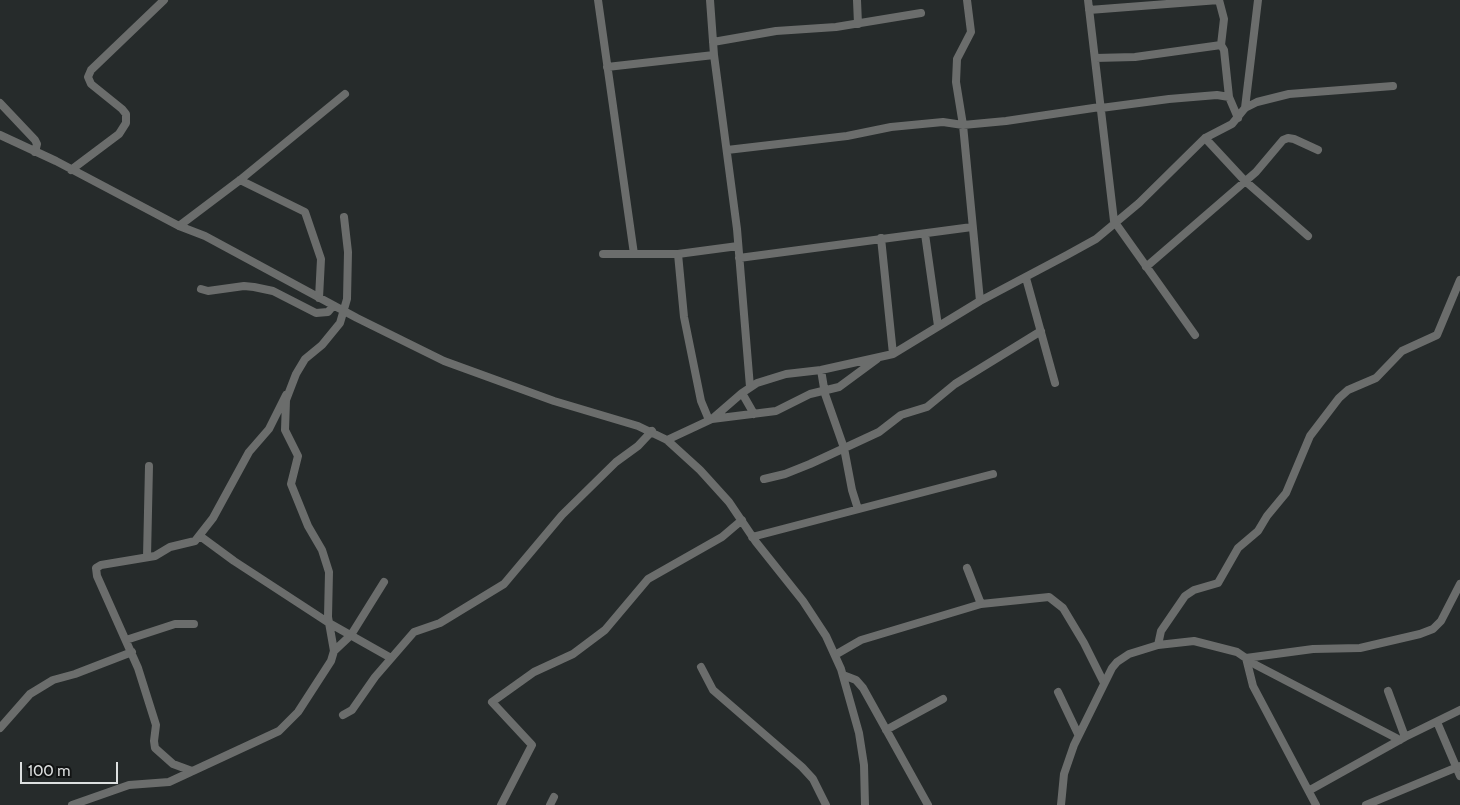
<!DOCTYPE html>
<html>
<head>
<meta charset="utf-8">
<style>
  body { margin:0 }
  #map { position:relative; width:1460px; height:805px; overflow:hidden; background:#262b2b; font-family:Cabin,sans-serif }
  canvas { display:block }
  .scale { position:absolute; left:20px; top:762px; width:98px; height:22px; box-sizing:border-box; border:2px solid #dde0e0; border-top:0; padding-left:6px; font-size:15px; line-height:18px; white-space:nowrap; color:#dde0e0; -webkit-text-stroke:4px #111313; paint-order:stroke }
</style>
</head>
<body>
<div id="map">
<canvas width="1460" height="805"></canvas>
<div class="scale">100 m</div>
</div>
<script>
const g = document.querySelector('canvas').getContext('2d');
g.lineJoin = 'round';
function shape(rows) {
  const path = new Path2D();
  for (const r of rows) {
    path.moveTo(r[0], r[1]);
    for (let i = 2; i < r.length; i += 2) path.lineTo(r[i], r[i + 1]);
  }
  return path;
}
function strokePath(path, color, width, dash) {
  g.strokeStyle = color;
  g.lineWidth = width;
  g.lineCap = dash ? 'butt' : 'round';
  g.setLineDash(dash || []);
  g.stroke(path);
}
strokePath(shape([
  [598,0,634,254],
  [710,0,714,55,737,229,750,387],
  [857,0,858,24],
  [967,0,971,32,957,59,956,82,963,125,980,301],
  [1088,0,1114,221,1195,335],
  [1219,0,1224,19,1221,45,1224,50,1229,97,1238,118],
  [1089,10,1219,0],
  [713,42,776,31,836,27,921,13],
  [1095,58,1135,57,1221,45],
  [607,67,714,55],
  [0,103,35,140,37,144,35,152],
  [1101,108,1169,99,1217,95,1229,97],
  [1245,108,1258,0],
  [0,135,56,161,179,226,205,236,357,318,444,361,554,401,638,426,667,440,700,470,729,502,756,542,803,601,826,636,841,669,859,733,864,765,865,805],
  [1205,138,1244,180,1308,236],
  [727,150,847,136,891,127,943,122,963,125,1006,121,1100,107],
  [71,170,119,134,126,123,126,114,122,109,91,84,88,77,91,70,164,0],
  [240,180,305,212,321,259,319,298],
  [179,226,240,180,345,94],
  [925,234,938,326],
  [881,238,893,354],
  [603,254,678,254,738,246],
  [678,254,684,317,701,401,709,420],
  [739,258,972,227],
  [1146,267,1256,172,1283,140,1288,138,1294,139,1318,150],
  [1026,278,1055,383],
  [201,289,208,291,244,286,254,287,273,291,316,313,328,312,333,306],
  [821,370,825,394,844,448,852,490,858,509],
  [742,393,754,414],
  [712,419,776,411,810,394,839,387,877,359],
  [667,440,712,419,742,393,757,383,786,374,821,370,893,354,980,301,1067,255,1096,239,1139,203,1205,138,1232,124,1245,108,1257,102,1289,94,1393,86],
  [764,479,785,474,810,464,879,432,901,415,927,407,955,384,1041,331],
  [200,536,234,561,329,623,391,658],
  [752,537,993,474],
  [147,557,149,466],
  [967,568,981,604],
  [126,640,175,624,194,624],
  [1158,645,1161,631,1185,596,1194,590,1218,583,1238,548,1258,531,1267,516,1286,493,1310,436,1339,398,1348,390,1376,378,1402,351,1437,335,1460,280],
  [334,651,351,635,384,582],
  [835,655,861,640,981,604,1049,597,1063,608,1084,643,1104,683],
  [701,667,713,690,802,767,813,779,826,805],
  [843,675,856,680,863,688,928,805],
  [1388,691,1405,737],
  [1058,692,1078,734],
  [343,715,352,710,375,677,414,632,440,623,504,584,562,515,616,462,638,446,652,431],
  [1437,722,1460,776],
  [0,728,30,694,53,680,75,674,132,652],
  [886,730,943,699],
  [192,771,173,764,155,748,154,741,156,725,138,668,97,576,96,568,101,565,155,556,170,547,195,541,213,518,249,452,269,429,286,395],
  [1310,790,1405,737,1460,710],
  [72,805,129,785,169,782,279,731,298,712,331,661,334,651,328,617,329,572,322,550,308,526,291,484,298,456,285,430,286,400,296,374,305,359,322,345,340,323,347,299,348,252,344,217],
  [501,805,532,745,492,702,534,672,573,654,605,630,648,579,722,537,742,520],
  [550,805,554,797],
  [1061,805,1064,774,1074,745,1112,668,1117,662,1129,654,1158,645,1194,641,1237,652,1256,665,1400,740],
  [1316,805,1253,686,1246,658,1313,649,1360,648,1420,634,1433,629,1441,621,1460,584],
  [1366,805,1460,766]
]), '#6b6d6c', 8);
</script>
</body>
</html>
